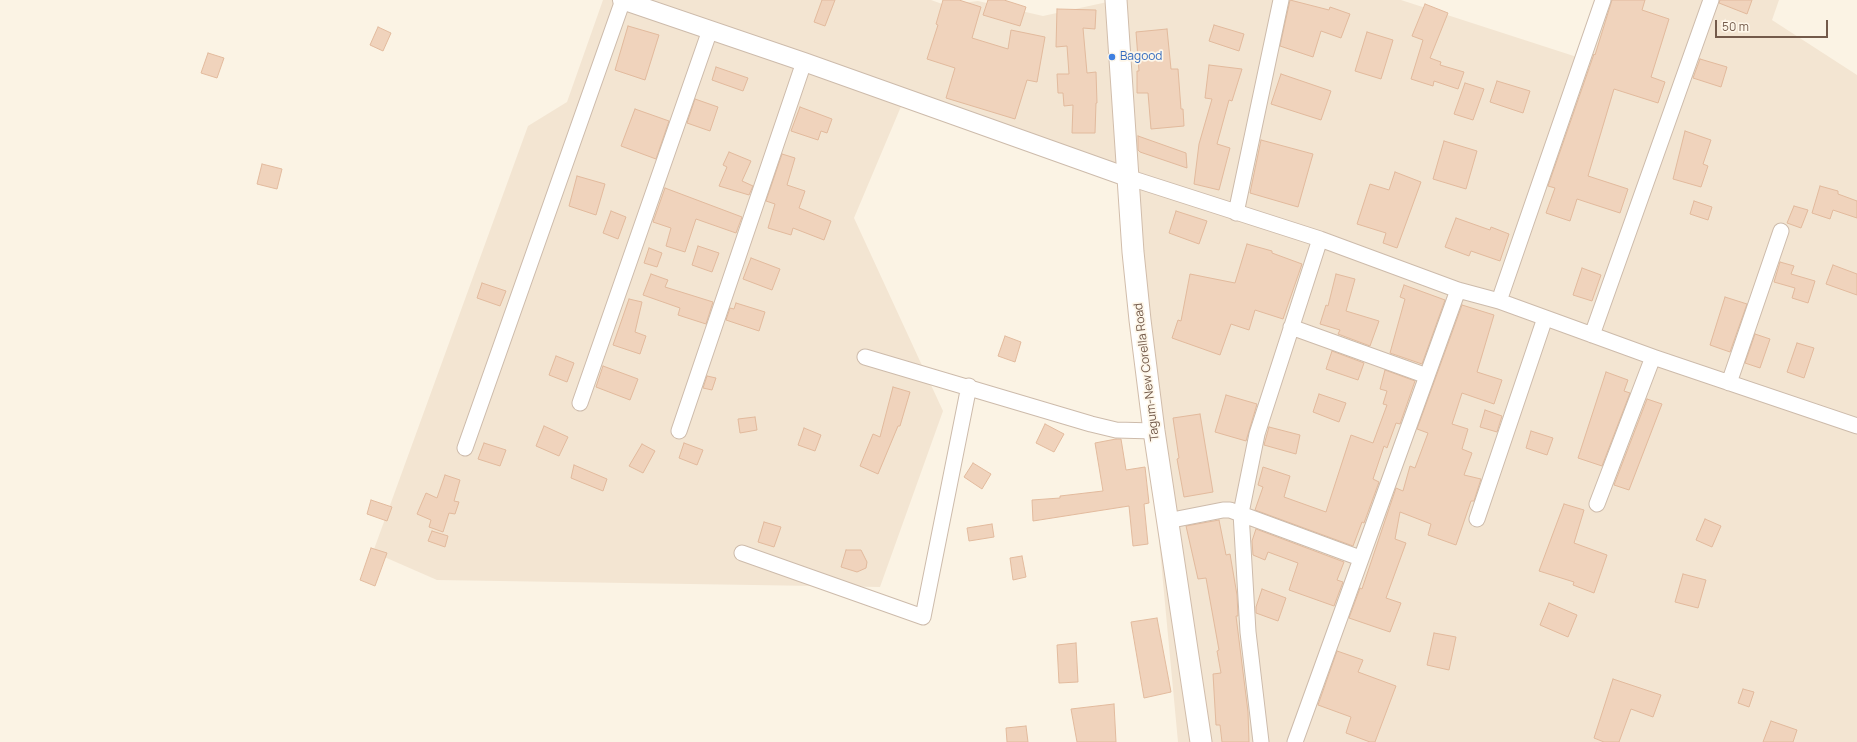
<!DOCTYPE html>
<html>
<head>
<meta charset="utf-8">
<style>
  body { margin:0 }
  #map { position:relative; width:1857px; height:742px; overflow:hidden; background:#fbf3e4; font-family:Manrope,sans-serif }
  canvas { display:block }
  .scale { position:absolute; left:1715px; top:20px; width:113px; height:18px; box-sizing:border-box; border:2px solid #735a4a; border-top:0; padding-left:5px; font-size:12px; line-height:14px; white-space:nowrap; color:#735a4a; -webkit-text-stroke:3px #fef7ea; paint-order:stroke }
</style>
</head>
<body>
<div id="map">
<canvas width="1857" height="742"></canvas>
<div class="scale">50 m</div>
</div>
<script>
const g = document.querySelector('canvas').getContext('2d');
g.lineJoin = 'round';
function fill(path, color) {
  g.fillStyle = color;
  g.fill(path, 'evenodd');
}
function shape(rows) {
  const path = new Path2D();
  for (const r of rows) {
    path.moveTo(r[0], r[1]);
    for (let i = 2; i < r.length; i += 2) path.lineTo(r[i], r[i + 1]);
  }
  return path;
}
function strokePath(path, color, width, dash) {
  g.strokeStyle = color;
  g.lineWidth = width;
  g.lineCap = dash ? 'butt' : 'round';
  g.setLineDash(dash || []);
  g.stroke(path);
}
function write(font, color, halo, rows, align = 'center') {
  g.font = font + ' Manrope,sans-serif';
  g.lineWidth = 3.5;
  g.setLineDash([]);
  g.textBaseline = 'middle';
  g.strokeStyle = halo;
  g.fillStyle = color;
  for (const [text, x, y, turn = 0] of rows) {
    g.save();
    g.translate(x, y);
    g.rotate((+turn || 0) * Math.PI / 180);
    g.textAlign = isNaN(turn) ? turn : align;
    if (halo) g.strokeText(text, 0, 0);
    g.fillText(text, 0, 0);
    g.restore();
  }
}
fill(shape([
  [603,0,931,0,945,5,978,1,1043,16,1112,1,1121,168,905,97,854,218,943,411,880,587,437,580,373,552,528,126,567,102],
  [1124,0,1401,0,1580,58,1597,0,1779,0,1772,20,1857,75,1857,742,1178,742,1146,401]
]), '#f3e5d2');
const building = shape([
  [822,0,835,0,825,26,814,22,822,0],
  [943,0,959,0,981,7,972,38,1008,49,1011,30,1045,37,1037,82,1027,80,1015,119,946,98,955,68,927,59,938,25,936,24,943,0],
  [988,0,1004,0,1026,7,1020,26,983,15,988,0],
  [1290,0,1329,10,1330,7,1350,14,1341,38,1321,31,1313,57,1280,46,1290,0],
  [1612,0,1645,0,1642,10,1669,19,1651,77,1665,82,1658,103,1614,89,1588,176,1628,189,1620,213,1577,199,1570,221,1546,213,1555,188,1548,186,1594,54,1595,55,1612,0],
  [1720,0,1752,0,1747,14,1719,3,1720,0],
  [1425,4,1448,13,1430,58,1441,62,1440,65,1464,72,1458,89,1434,81,1433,86,1411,79,1423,40,1412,36,1425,4],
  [1057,9,1096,10,1095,29,1083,28,1087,73,1096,72,1097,103,1096,103,1095,133,1072,133,1073,105,1064,106,1063,93,1058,93,1057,74,1069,74,1067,46,1056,47,1057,9],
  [1214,25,1244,34,1239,51,1209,41,1214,25],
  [628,26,659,35,645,80,615,70,628,26],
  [378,27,391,33,383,51,370,45,378,27],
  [1167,29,1171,69,1178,69,1181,109,1183,109,1184,126,1151,129,1148,93,1137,93,1137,71,1139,71,1136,32,1167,29],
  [1367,32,1393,40,1381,79,1355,71,1367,32],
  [208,53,224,58,217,78,201,73,208,53],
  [1700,59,1727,67,1721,87,1693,78,1700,59],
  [1209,65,1242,69,1232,101,1229,100,1217,144,1230,148,1219,190,1194,184,1199,144,1212,99,1205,98,1209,65],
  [716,67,748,78,743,91,712,80,716,67],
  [1281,74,1331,91,1321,120,1271,104,1281,74],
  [1497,81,1530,91,1523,113,1490,102,1497,81],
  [1465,83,1484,89,1473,120,1454,114,1465,83],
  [695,99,718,107,710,131,687,123,695,99],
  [800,107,832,119,827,133,821,131,818,140,791,131,800,107],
  [635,109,669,121,656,159,621,146,635,109],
  [1685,131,1711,140,1703,164,1708,166,1701,187,1673,179,1685,131],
  [1138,136,1186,153,1187,168,1140,152,1138,150,1138,136],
  [1261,140,1313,154,1298,207,1250,193,1261,140],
  [1444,141,1477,151,1466,189,1433,179,1444,141],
  [729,152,751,161,742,181,753,186,749,195,719,186,727,167,723,165,729,152],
  [782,154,795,158,787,185,805,191,799,208,831,221,824,240,793,228,791,235,768,228,775,204,766,201,782,154],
  [262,164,282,169,277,189,257,184,262,164],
  [1395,172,1421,182,1397,248,1383,243,1386,233,1357,224,1370,184,1389,190,1395,172],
  [577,176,605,184,596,215,569,206,577,176],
  [1820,186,1838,191,1838,194,1857,201,1857,218,1833,210,1830,219,1812,213,1820,186],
  [665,188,742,217,736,233,696,219,685,252,666,246,671,228,653,222,665,188],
  [1694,201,1712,207,1708,220,1690,214,1694,201],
  [1794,206,1808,210,1801,228,1787,223,1794,206],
  [611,211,626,217,618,239,603,233,611,211],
  [1176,211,1207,221,1199,244,1169,233,1176,211],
  [1456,218,1490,230,1491,227,1509,234,1500,261,1471,251,1469,256,1445,247,1456,218],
  [1247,244,1272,251,1272,253,1302,264,1283,319,1255,310,1249,330,1231,324,1220,355,1172,338,1178,320,1181,321,1190,274,1235,283,1247,244],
  [698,246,719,253,712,272,692,265,698,246],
  [649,248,662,253,657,267,644,263,649,248],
  [751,258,780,269,772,290,743,279,751,258],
  [1780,262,1794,266,1791,274,1815,281,1808,303,1792,298,1795,288,1774,282,1780,262],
  [1833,265,1857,274,1857,295,1826,284,1833,265],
  [1582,268,1601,275,1592,301,1573,295,1582,268],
  [651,274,668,280,665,287,713,302,706,324,678,315,680,308,643,295,651,274],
  [1336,274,1355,279,1346,311,1379,321,1370,346,1338,334,1340,330,1320,324,1326,305,1328,306,1336,274],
  [482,283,506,291,500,306,477,298,482,283],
  [1404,285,1445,300,1422,364,1390,353,1405,299,1400,297,1404,285],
  [1725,297,1747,304,1730,352,1710,345,1725,297],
  [629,299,642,302,635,332,646,336,640,354,613,345,629,299],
  [736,303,765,312,759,331,726,320,730,308,734,309,736,303],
  [1462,305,1494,315,1477,372,1502,380,1494,404,1462,393,1452,424,1468,429,1462,449,1472,453,1464,475,1481,479,1474,501,1471,501,1456,545,1428,535,1431,524,1400,512,1395,539,1406,543,1386,598,1401,603,1390,632,1349,618,1360,588,1362,589,1396,488,1403,491,1410,466,1415,468,1428,433,1417,429,1462,305],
  [1755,334,1770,339,1760,368,1745,363,1755,334],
  [1005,336,1021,342,1015,362,998,356,1005,336],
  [1797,343,1814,348,1804,378,1787,372,1797,343],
  [1332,351,1364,363,1358,380,1326,369,1332,351],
  [556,356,574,363,567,382,549,375,556,356],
  [603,366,638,379,630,400,596,387,603,366],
  [1385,370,1415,381,1400,424,1396,423,1387,448,1384,446,1373,479,1379,482,1364,523,1362,522,1353,546,1255,510,1263,487,1258,485,1263,467,1290,476,1284,497,1326,512,1351,435,1373,443,1387,405,1383,404,1387,391,1380,389,1385,370],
  [1606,372,1628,380,1624,391,1630,393,1602,466,1578,458,1606,372],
  [707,376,716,378,712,390,703,388,707,376],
  [893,387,910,392,900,426,898,426,878,474,860,466,873,434,880,437,893,387],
  [1319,394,1346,403,1339,422,1313,412,1319,394],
  [1226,395,1257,404,1246,441,1215,432,1226,395],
  [1647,399,1662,404,1629,490,1614,485,1647,399],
  [1485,410,1502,416,1497,432,1480,427,1485,410],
  [1200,414,1213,492,1184,497,1177,459,1179,458,1173,418,1200,414],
  [755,417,757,430,740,433,738,419,755,417],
  [1045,424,1064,434,1054,452,1036,443,1045,424],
  [544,426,568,437,559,456,536,446,544,426],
  [1269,427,1300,435,1296,454,1264,445,1269,427],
  [804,428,821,435,815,451,798,445,804,428],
  [1531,431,1553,438,1547,455,1526,448,1531,431],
  [1116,439,1121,439,1126,470,1145,467,1149,503,1144,504,1148,544,1133,546,1129,506,1033,521,1032,500,1060,498,1060,496,1103,491,1095,443,1116,439],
  [484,443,506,450,500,466,478,459,484,443],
  [684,443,703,450,697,465,679,458,684,443],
  [642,444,655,451,643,473,629,466,642,444],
  [973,463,991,474,982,489,964,477,973,463],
  [574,465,607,479,603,491,571,478,574,465],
  [445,475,460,480,454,501,459,502,455,514,449,513,443,532,429,527,431,520,417,514,426,493,437,498,445,475],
  [371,500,392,507,387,521,367,514,371,500],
  [1564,504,1584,510,1574,543,1607,555,1594,593,1573,585,1574,582,1539,571,1564,504],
  [1705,519,1721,526,1712,547,1696,540,1705,519],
  [1219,520,1226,555,1230,554,1237,595,1238,616,1236,616,1248,712,1249,742,1222,742,1220,725,1216,725,1213,674,1221,673,1217,651,1219,650,1206,578,1198,579,1186,526,1219,520],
  [764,522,781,527,774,547,758,542,764,522],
  [992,524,994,537,969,541,967,528,992,524],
  [1256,529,1344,562,1337,580,1343,582,1334,606,1289,590,1298,563,1268,552,1265,560,1253,555,1252,541,1256,529],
  [432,531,448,536,445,547,428,541,432,531],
  [371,548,387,553,375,586,360,580,371,548],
  [846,550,861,550,867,562,866,568,857,572,841,567,846,550],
  [1022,556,1026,577,1013,580,1010,558,1022,556],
  [1683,574,1706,580,1698,608,1675,602,1683,574],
  [1262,589,1286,598,1278,621,1256,613,1256,607,1262,589],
  [1549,603,1577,615,1568,637,1540,625,1549,603],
  [1157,618,1171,692,1144,698,1131,622,1157,618],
  [1434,633,1456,637,1449,670,1427,665,1434,633],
  [1076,643,1078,682,1059,683,1057,645,1076,643],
  [1337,651,1363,660,1358,672,1396,686,1375,742,1370,742,1346,733,1351,717,1318,705,1337,651],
  [1613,679,1661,695,1653,717,1631,709,1619,742,1604,742,1594,738,1613,679],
  [1743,689,1754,692,1749,707,1738,703,1743,689],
  [1114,704,1116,742,1077,742,1071,709,1114,704],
  [1771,721,1797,730,1793,742,1763,742,1771,721],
  [1026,726,1028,742,1007,742,1006,728,1026,726]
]);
fill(building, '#f0d3bc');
strokePath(building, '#e2ba9d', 1);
const minor = shape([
  [1127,177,1320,239,1458,290,1499,301,1653,357,1857,426],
  [1236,213,1281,0],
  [1499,301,1603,0],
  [1291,327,1427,376],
  [1592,335,1711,0],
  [865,357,1091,424,1116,430,1154,431],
  [1729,383,1781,231],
  [580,403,710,30],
  [679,431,804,62],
  [465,448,623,0],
  [1597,504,1653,357],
  [1477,519,1545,318],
  [1167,521,1223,510,1230,510,1360,558],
  [742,553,923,617,969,386],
  [1261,742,1248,632,1241,513,1257,434,1320,239],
  [1295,742,1458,290]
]);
const tertiary = shape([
  [622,0,804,62,1127,177]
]);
const secondary = shape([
  [1116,0,1133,252,1140,320,1154,431,1201,742]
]);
strokePath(minor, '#cdbbab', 17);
strokePath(tertiary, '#cdbbab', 20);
strokePath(secondary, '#d1bdab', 23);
strokePath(minor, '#fff', 15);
strokePath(tertiary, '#fff', 18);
strokePath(secondary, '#fff', 21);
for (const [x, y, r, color] of [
  [1112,57,4,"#3f7fe0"]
]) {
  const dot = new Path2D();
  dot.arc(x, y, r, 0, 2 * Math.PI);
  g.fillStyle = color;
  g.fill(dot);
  strokePath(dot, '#fef7ea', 1.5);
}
write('12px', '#366cbe', '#fef7ea', [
  ["Bagood",1120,57]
], 'left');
write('12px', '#735a4a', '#fef7ea', [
  ["Tagum-New Corella Road",1147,372,-97]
]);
</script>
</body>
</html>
